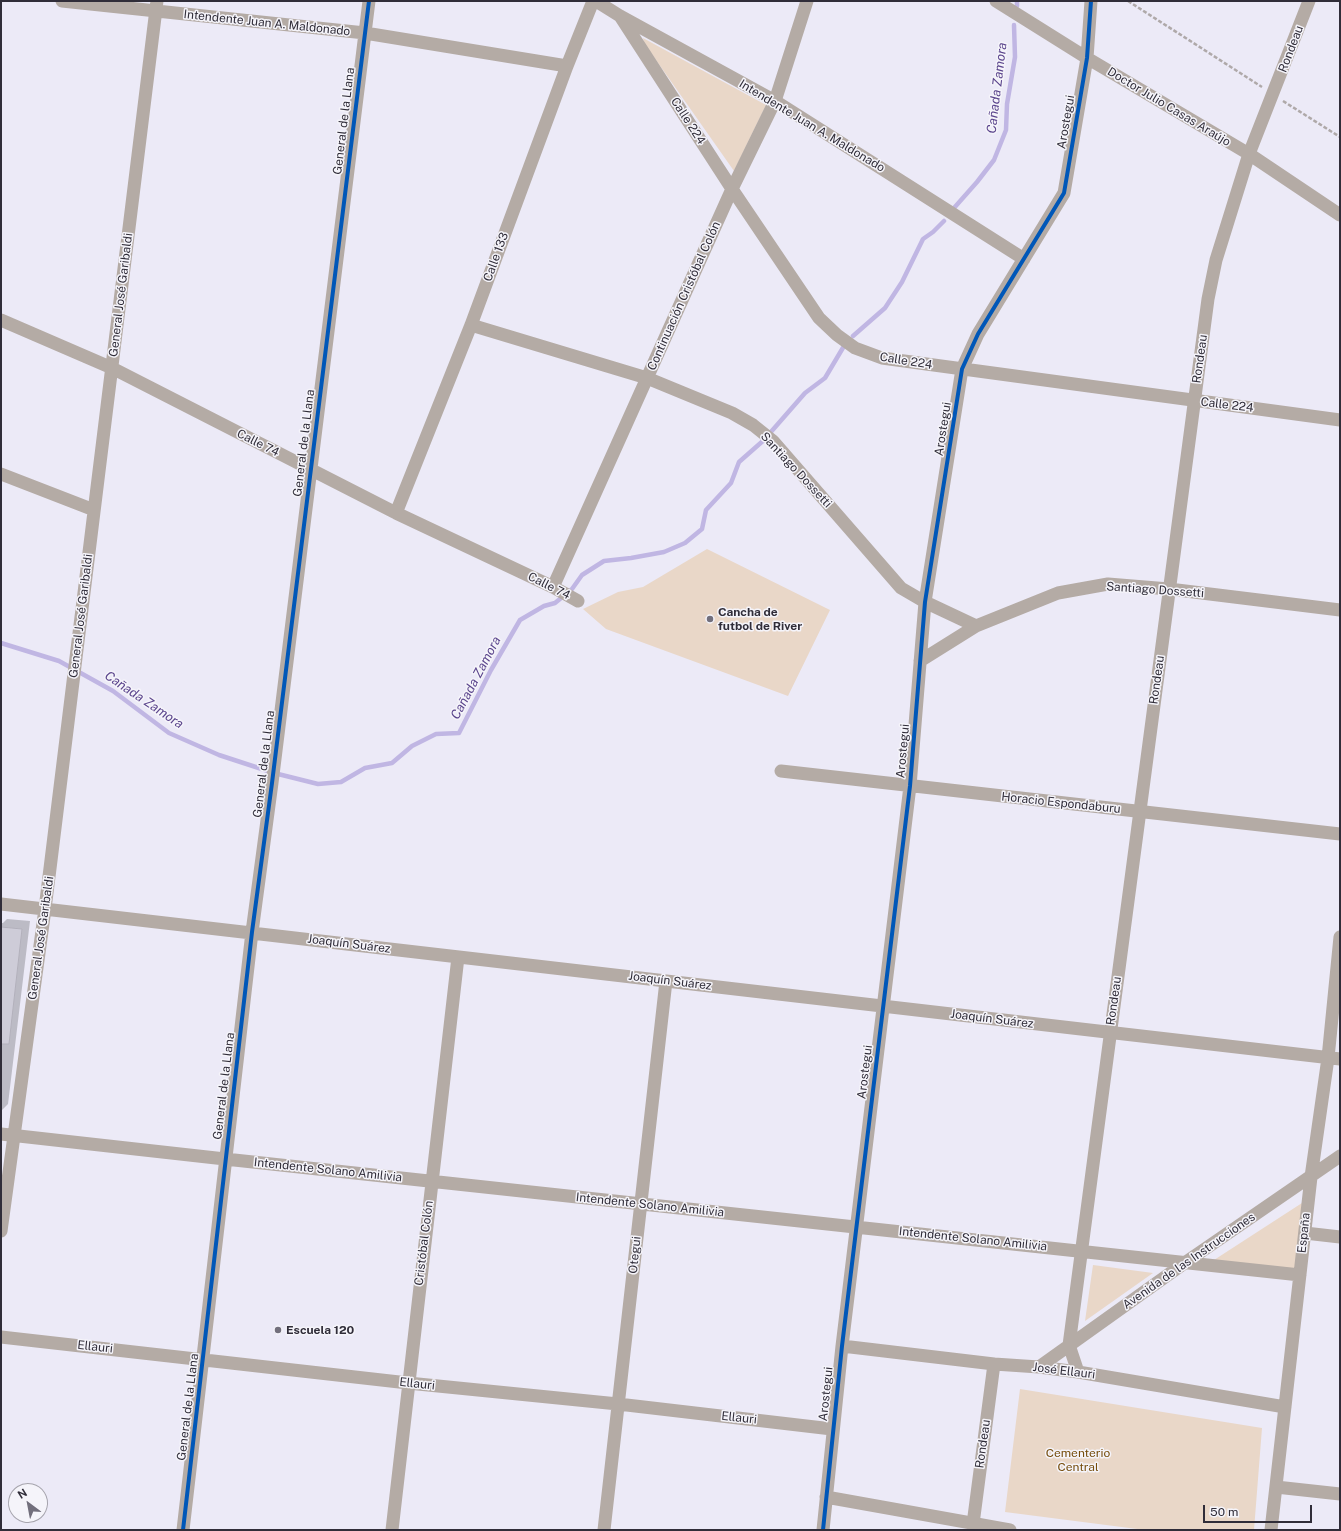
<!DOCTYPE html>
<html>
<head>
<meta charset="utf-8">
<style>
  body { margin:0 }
  #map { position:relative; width:1341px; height:1531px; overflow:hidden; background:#eceaf7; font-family:"Public Sans",sans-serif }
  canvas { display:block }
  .frame { position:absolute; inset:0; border:2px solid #302d39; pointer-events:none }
  .north { position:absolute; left:8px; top:1483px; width:40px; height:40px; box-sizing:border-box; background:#f5f4fa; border:1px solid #a6a4ad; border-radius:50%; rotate:328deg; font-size:11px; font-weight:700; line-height:16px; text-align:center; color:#302d39 }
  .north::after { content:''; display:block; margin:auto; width:14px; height:18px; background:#726f7c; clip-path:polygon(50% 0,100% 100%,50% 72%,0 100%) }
  .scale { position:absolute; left:1203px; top:1505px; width:109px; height:18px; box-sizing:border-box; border:2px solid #302d39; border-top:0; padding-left:5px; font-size:12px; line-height:14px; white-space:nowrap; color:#302d39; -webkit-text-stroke:3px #f5f4fa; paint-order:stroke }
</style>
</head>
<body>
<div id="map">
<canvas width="1341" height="1531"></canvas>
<div class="frame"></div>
<div class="north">N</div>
<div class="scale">50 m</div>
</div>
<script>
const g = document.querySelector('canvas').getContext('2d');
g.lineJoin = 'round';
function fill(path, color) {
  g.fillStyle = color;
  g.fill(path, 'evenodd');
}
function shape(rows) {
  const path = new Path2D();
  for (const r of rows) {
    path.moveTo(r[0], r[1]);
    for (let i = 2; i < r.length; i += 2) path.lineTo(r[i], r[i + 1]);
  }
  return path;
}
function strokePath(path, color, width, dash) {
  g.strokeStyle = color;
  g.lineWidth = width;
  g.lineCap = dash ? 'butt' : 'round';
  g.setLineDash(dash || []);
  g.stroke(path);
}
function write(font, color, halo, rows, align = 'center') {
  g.font = font + ' "Public Sans",sans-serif';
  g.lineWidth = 3;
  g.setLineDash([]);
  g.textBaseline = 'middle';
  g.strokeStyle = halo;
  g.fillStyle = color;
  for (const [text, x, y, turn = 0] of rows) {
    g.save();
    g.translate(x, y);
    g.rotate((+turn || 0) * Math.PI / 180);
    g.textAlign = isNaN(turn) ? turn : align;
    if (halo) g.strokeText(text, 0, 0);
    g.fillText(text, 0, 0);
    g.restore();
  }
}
fill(shape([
  [643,38,766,105,734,171,644,43],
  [707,549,830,610,788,696,606,629,583,609,618,592,643,587],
  [1302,1203,1296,1270,1214,1260],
  [1093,1265,1153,1273,1085,1321],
  [1020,1389,1262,1428,1254,1530,1145,1530,1005,1512]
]), '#e9d7c8');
fill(shape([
  [7,919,30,921,8,1104,1,1111,1,923,3,923]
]), '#0003');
strokePath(shape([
  [1017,6,1017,1],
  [954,208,977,182,994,160,1006,130,1007,104,1015,57,1014,25],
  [853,336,885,308,902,282,923,239,933,232,944,221],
  [770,433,805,393,825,378,844,346],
  [1,643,59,661,113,691,169,733,219,755,274,773,318,784,341,782,365,768,392,763,412,746,436,734,459,733,491,670,520,620,544,606,555,603,572,589,582,575,604,561,631,558,664,552,685,543,702,529,706,510,731,483,739,462,764,440]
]), '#c0b6e3', 4.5);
const building = shape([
  [1,927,22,929,9,1044,1,1044,1,927]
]);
fill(building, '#ceccd8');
strokePath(building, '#b2b0bb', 1);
strokePath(shape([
  [1128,1,1262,87],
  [1283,101,1340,137]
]), '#afa9a9', 2.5, [4, 2]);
strokePath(shape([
  [62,1,365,33,567,66],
  [596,1,620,16,775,101,1024,259],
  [996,1,1087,58,1249,154,1340,215],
  [620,16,732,189,819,318,837,335,855,348,882,358,1340,420],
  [1,320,112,368,396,513,553,587,578,601],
  [471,325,647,378,732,413,753,425,773,441,901,588,925,602,976,626,1058,593,1108,584,1169,589,1340,610],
  [1,474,94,510],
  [396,513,471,325,567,66,593,1],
  [553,587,732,189,775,101,807,1],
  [920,661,976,626],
  [781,771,1340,834],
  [1,904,1340,1059],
  [1,1134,225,1159,1300,1275],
  [1,1231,45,909,157,1],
  [1305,1233,1340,1237],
  [1,1337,408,1383,618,1404,832,1429],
  [842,1346,994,1364,1039,1367,1078,1372,1285,1407],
  [1039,1367,1186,1262,1340,1156],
  [1078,1372,1069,1345,1208,299,1216,260,1249,154,1309,1],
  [1276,1487,1340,1494],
  [826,1497,1010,1530],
  [973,1524,994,1364],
  [183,1530,252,932,272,783,369,1],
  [392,1530,458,957],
  [604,1530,666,981],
  [823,1530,842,1346,910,786,925,602,962,369,978,334,1064,193,1087,58,1091,1],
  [1271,1530,1311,1177,1328,1058,1340,937]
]), '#b4aba5', 13);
strokePath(shape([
  [183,1530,252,932,272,783,369,1],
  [823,1530,842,1346,910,786,925,602,962,369,978,334,1064,193,1087,58,1091,1]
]), '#0057b8', 4);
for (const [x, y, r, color] of [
  [710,619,4,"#726f7c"],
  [278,1330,4,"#726f7c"]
]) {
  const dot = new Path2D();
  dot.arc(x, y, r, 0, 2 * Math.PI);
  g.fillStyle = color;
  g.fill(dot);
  strokePath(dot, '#f5f4fa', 1.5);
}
write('12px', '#302d39', '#f5f4fa', [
  ["Intendente Juan A. Maldonado",267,23,6],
  ["Rondeau",1291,49,-69],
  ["Doctor Julio Casas Araújo",1169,107,31],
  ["General de la Llana",344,121,-83],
  ["Calle 224",688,121,57],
  ["Arostegui",1066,122,-80],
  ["Intendente Juan A. Maldonado",812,126,31],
  ["Calle 133",496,257,-70],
  ["General José Garibaldi",121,295,-83],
  ["Continuación Cristóbal Colón",684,296,-66],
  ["Rondeau",1200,359,-82],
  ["Calle 224",906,361,9],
  ["Calle 224",1227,405,7],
  ["Arostegui",943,429,-81],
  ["Calle 74",258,443,27],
  ["General de la Llana",304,443,-83],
  ["Santiago Dossetti",796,470,47],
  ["Calle 74",549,586,27],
  ["Santiago Dossetti",1155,590,4],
  ["General José Garibaldi",81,616,-83],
  ["Rondeau",1157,680,-82],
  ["Arostegui",903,751,-85],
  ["General de la Llana",264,764,-83],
  ["Horacio Espondaburu",1061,803,6],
  ["General José Garibaldi",41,938,-82],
  ["Joaquín Suárez",349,944,7],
  ["Joaquín Suárez",670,981,7],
  ["Rondeau",1114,1001,-82],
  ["Joaquín Suárez",992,1019,7],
  ["Arostegui",865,1072,-83],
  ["General de la Llana",224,1086,-83],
  ["Intendente Solano Amilivia",328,1170,6],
  ["Intendente Solano Amilivia",650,1205,6],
  ["España",1304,1233,-84],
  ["Intendente Solano Amilivia",973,1239,6],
  ["Cristóbal Colón",424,1243,-83],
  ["Otegui",635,1255,-84],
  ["Avenida de las Instrucciones",1189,1261,-35],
  ["Ellauri",95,1347,6],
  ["José Ellauri",1064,1371,7],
  ["Ellauri",417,1384,6],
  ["Arostegui",826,1394,-84],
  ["General de la Llana",188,1407,-83],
  ["Ellauri",739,1418,6],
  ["Rondeau",983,1444,-82]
]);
write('bold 12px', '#302d39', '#f5f4fa', [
  ["Cancha de",718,612],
  ["futbol de River",718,626],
  ["Escuela 120",286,1330]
], 'left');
write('12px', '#764d0c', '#f5f4fa', [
  ["Cementerio",1078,1453],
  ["Central",1078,1467]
]);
write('italic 13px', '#5a448c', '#f5f4fa', [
  ["Cañada Zamora",997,88,-83],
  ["Cañada Zamora",476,678,-62],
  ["Cañada Zamora",144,700,34]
]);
</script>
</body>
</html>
